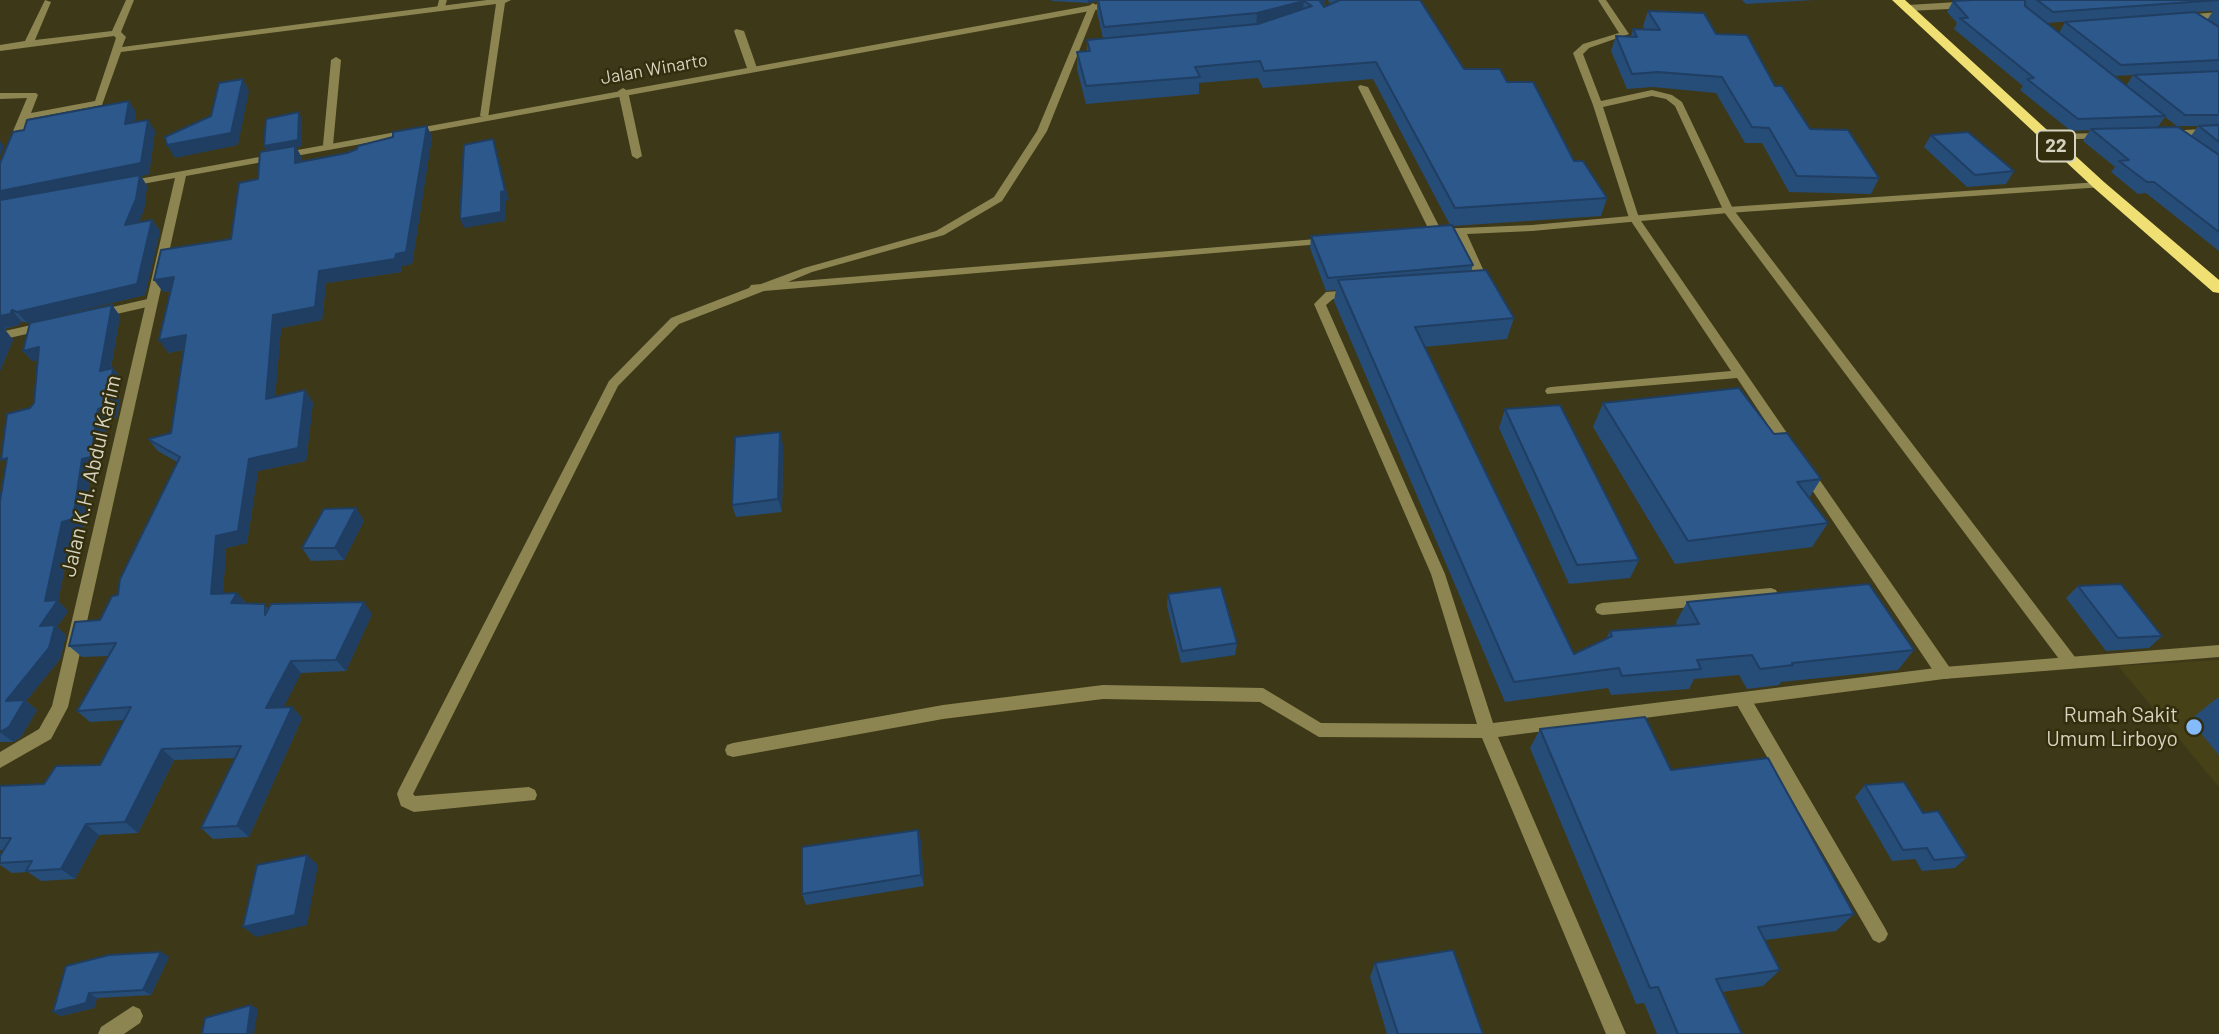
<!DOCTYPE html>
<html>
<head>
<meta charset="utf-8">
<style>
  body { margin:0 }
  canvas { display:block; background:#3d3817 }
</style>
</head>
<body>
<canvas width="2219" height="1034"></canvas>
<script>
const g = document.querySelector('canvas').getContext('2d');
g.lineJoin = 'round';
function fill(path, color) {
  g.fillStyle = color;
  g.fill(path, 'evenodd');
}
function shape(rows) {
  const path = new Path2D();
  for (const r of rows) {
    path.moveTo(r[0], r[1]);
    for (let i = 2; i < r.length; i += 2) path.lineTo(r[i], r[i + 1]);
  }
  return path;
}
function strokePath(path, color, width, dash) {
  g.strokeStyle = color;
  g.lineWidth = width;
  g.lineCap = dash ? 'butt' : 'round';
  g.setLineDash(dash || []);
  g.stroke(path);
}
function write(font, color, halo, rows, align = 'center') {
  g.font = font + ' Barlow,sans-serif';
  g.lineWidth = 5;
  g.setLineDash([]);
  g.textBaseline = 'middle';
  g.strokeStyle = halo;
  g.fillStyle = color;
  for (const [text, x, y, turn = 0] of rows) {
    g.save();
    g.translate(x, y);
    g.rotate((+turn || 0) * Math.PI / 180);
    g.textAlign = isNaN(turn) ? turn : align;
    if (halo) g.strokeText(text, 0, 0);
    g.fillText(text, 0, 0);
    g.restore();
  }
}
fill(shape([
  [2219,660,2219,787,2118,666]
]), '#474118');
fill(shape([
  [439,0,447,0,444,10,437,8,439,0],
  [1598,0,1606,0,1629,34,1589,48,1583,54,1601,101,1652,90,1672,95,1682,102,1733,209,2075,657,2078,662,2075,667,2070,668,2065,667,1724,212,1675,106,1666,99,1652,96,1603,107,1639,218,1798,449,1796,452,1786,452,1737,378,1547,394,1545,391,1547,388,1551,387,1731,371,1629,218,1593,105,1573,53,1583,44,1619,33,1598,0],
  [1990,0,1998,0,1991,7,1908,11,1904,8,1908,5,1990,0],
  [1360,85,1368,87,1442,232,1440,234,1432,234,1430,232,1358,87,1360,85],
  [623,88,628,91,642,156,637,159,632,156,618,91,623,88],
  [1807,467,1812,469,1950,668,1952,673,1950,678,1944,679,1938,678,1802,475,1800,472,1807,467],
  [1771,588,1776,590,1778,594,1776,598,1771,600,1602,615,1597,613,1595,609,1597,605,1602,603,1771,588],
  [1743,693,1749,695,1885,928,1888,934,1885,940,1879,943,1873,940,1737,705,1735,700,1737,695,1743,693]
]), '#8c8451');
fill(shape([
  [45,0,51,2,35,40,112,31,126,0,134,0,121,32,126,37,122,47,487,0,511,0,505,3,488,118,480,116,496,4,121,52,102,105,28,119,5,175,0,178,0,162,27,98,0,99,0,93,36,93,38,95,31,113,95,101,116,38,114,36,0,51,0,45,25,41,45,0],
  [1093,3,1097,6,1047,131,1002,201,944,235,812,272,788,282,1329,238,1335,241,1333,243,764,291,679,324,618,386,413,794,415,796,529,787,535,790,537,795,535,800,414,812,401,806,397,794,399,789,609,381,671,318,749,288,751,285,761,284,804,268,936,231,994,197,1037,131,1089,6,1093,3],
  [2219,12,2219,18,2183,21,2179,18,2183,15,2219,12],
  [736,29,744,31,757,68,755,70,747,68,734,31,736,29],
  [336,57,341,60,333,145,328,148,323,145,331,60,336,57],
  [2219,128,2219,134,2168,137,2163,134,2168,131,2219,128],
  [2106,133,2111,136,2110,138,2046,140,2041,137,2046,134,2106,133],
  [2099,182,2103,183,2103,187,1728,213,1532,231,1467,234,1487,278,1474,288,1468,284,1475,277,1456,235,1437,235,1431,232,1437,229,1532,225,1728,207,2099,182],
  [1352,290,1356,291,1356,297,1333,299,1326,305,1445,574,1493,723,1944,667,2219,645,2219,657,1944,679,1498,737,1626,1034,1606,1034,1482,738,1319,737,1260,702,1103,699,943,719,733,757,727,755,725,750,727,745,733,743,943,705,1103,685,1263,688,1321,723,1477,724,1431,574,1314,304,1326,292,1352,290],
  [152,298,156,299,156,305,99,318,93,314,95,311,152,298],
  [45,322,51,326,49,329,0,340,0,332,45,322],
  [133,1006,140,1009,143,1016,140,1023,124,1034,98,1034,101,1027,133,1006]
]), '#8c8451');
fill(shape([
  [1120,0,1138,0,1134,3,186,176,68,707,51,739,0,768,0,752,39,729,52,706,175,178,126,187,121,184,122,182,1120,0]
]), '#8c8451');
fill(shape([
  [1892,0,1905,0,2104,182,2219,280,2219,293,2213,292,2094,188,1892,0]
]), '#f0e073');
fill(shape([
  [1052,0,1325,0,1324,6,1330,4,1328,0,1420,0,1464,69,1507,82,1574,161,1607,198,1601,216,1453,226,1473,265,1471,271,1514,318,1507,339,1424,347,1574,654,1606,639,1610,631,1677,626,1676,622,1687,602,1914,650,1898,670,1781,682,1779,685,1747,689,1739,675,1694,679,1689,689,1611,695,1608,688,1505,702,1334,301,1336,290,1326,291,1310,248,1311,236,1450,225,1373,79,1263,88,1258,78,1199,83,1199,94,1086,104,1077,69,1077,52,1087,51,1087,40,1103,38,1097,12,1097,1,1088,3,1052,1],
  [1742,0,1814,0,1746,4],
  [1973,0,2219,0,2219,251,2146,193,2138,194,2111,172,2115,167,2083,141,2090,130,2071,131,2020,90,2023,86,1954,29,1957,23,1947,12,1953,1],
  [2213,11,2207,20,2195,12],
  [2139,16,2065,22,2059,33,2047,23],
  [2133,75,2126,86,2114,76],
  [2165,117,2177,126,2198,126,2191,136,2157,128],
  [1648,11,1716,34,1775,86,1810,129,1879,178,1871,194,1789,192,1762,143,1745,143,1716,93,1653,87,1627,89,1611,51,1616,36,1631,37,1633,29,1645,30,1643,26],
  [136,112,134,122,155,131,149,174,141,176,147,186,144,210,139,222,152,220,160,231,145,295,27,323,21,321,19,325,4,329,13,340,0,371,0,163],
  [302,119,302,146,296,147,302,158,302,162,347,153,427,126,432,137,412,264,402,266,401,272,326,283,322,320,281,328,275,397,305,390,313,403,306,461,258,471,247,543,226,548,223,593,237,593,246,603,269,608,372,614,346,671,301,673,283,708,292,707,302,718,249,837,213,839,201,828,235,758,174,760,138,833,99,835,75,879,41,881,28,872,12,873,0,865,0,856,4,850,0,850,0,786,44,784,100,765,124,720,90,722,77,711,109,656,82,657,69,646,100,620,118,595,177,462,158,451,148,439,171,433,184,350,168,353,171,291,163,292,231,239,258,179,267,151,264,146],
  [1931,135,2014,171,2006,184,1967,187,1924,147],
  [112,305,120,316,111,368,113,368,121,378,118,413,117,417,107,419,100,467,91,470,83,530,72,533,58,601,68,611,57,627,66,635,60,659,26,701,37,710,21,737,13,742,0,742,0,501,34,403,38,360,32,361,23,351],
  [1603,403,1774,434,1821,479,1809,498,1828,523,1812,547,1675,564,1593,427],
  [1505,409,1639,560,1630,578,1569,584,1499,428],
  [783,445,782,512,736,517,732,505],
  [356,508,364,521,344,560,311,561,302,548],
  [2078,586,2162,636,2149,648,2106,651,2066,598],
  [1168,594,1237,643,1235,655,1181,663,1167,606],
  [2217,698,2219,698,2219,755,2190,720],
  [1540,729,1671,770,1854,914,1836,931,1765,940,1780,970,1763,986,1722,992,1742,1034,1657,1034,1644,1003,1636,1004,1530,748],
  [1865,785,1923,813,1967,857,1955,868,1922,871,1915,859,1892,861,1855,797],
  [918,830,921,841,924,886,806,905,802,894],
  [161,952,169,957,151,995,97,998,94,1008,61,1016,53,1012],
  [1375,963,1483,1034,1387,1034,1370,977]
]), '#264c78');
fill(shape([
  [1088,0,1097,0,1097,1,1088,3],
  [1319,0,1325,0,1323,14],
  [1304,1,1302,17,1256,29,1257,13],
  [243,79,249,91,238,145,175,158,167,145,231,133],
  [129,101,136,112,132,135,125,124],
  [299,112,302,119,302,146,296,147,302,158,301,175,295,163,267,153,264,146],
  [148,120,155,131,149,174,141,176,147,186,144,210,133,236,0,203,0,191],
  [427,126,432,137,412,264,402,266,401,272,326,283,322,320,281,328,274,411,266,399,273,315,319,271],
  [493,139,496,148,509,200,505,201,505,221,464,228,460,219],
  [0,141,4,146,0,156],
  [152,220,160,231,145,295,27,323,17,312],
  [174,277,183,289,163,292,154,280],
  [112,305,120,316,108,382,100,371],
  [12,310,21,321,19,325,4,328,13,340,0,371,0,316],
  [186,335,195,347,168,353,159,340],
  [39,347,48,358,32,361,23,351],
  [113,368,121,378,118,413,117,417,107,419,100,467,91,470,83,530,72,533,58,601,68,611,57,627,66,635,60,659,26,701,37,710,21,737,13,742,0,732,6,701,40,626,62,522,98,409],
  [305,390,313,403,306,461,258,471,247,543,226,548,222,606,211,594,216,536,249,459],
  [780,432,783,445,782,512,778,499],
  [356,508,364,521,344,560,335,548],
  [237,593,247,605,231,603],
  [364,602,372,614,346,671,336,660],
  [291,661,301,673,277,720,266,708],
  [292,707,302,718,249,837,237,826],
  [162,749,174,760,138,833,125,822],
  [86,824,99,835,75,879,61,869],
  [918,830,921,841,924,886,921,875],
  [307,855,318,865,307,925,256,937,243,927],
  [161,952,169,957,151,995,143,990],
  [89,993,97,998,94,1008,61,1016,53,1012],
  [251,1005,258,1009,254,1034,247,1034]
]), '#1f3e62');
const building = shape([
  [1098,0,1319,0,1324,7,1340,0,1420,0,1464,69,1500,69,1507,82,1533,82,1574,161,1583,161,1607,198,1455,208,1376,62,1264,71,1260,61,1195,67,1200,77,1086,86,1077,52,1090,51,1087,40,1258,24,1312,6,1304,1,1257,13,1104,27,1098,0],
  [1973,0,2025,0,2025,6,2165,116,2078,119,2027,79,2034,78,1960,18,1968,18,1953,1,1973,0],
  [2037,0,2219,0,2053,12,2037,0],
  [1648,11,1704,13,1716,34,1747,35,1775,86,1782,86,1810,129,1848,130,1879,178,1797,176,1769,128,1752,127,1722,77,1658,72,1632,74,1616,36,1637,37,1633,29,1660,30,1648,11],
  [2195,12,2219,27,2219,60,2121,65,2065,22,2195,12],
  [2219,71,2219,115,2185,115,2134,75,2219,71],
  [243,79,231,133,167,145,165,137,211,116,219,83,243,79],
  [129,101,125,124,148,120,141,163,0,191,0,163,13,132,24,130,27,120,129,101],
  [299,112,298,140,264,146,266,119,299,112],
  [2219,125,2219,142,2199,126,2219,125],
  [427,126,406,252,396,254,395,259,319,271,315,307,273,315,266,399,305,390,298,448,249,459,238,531,216,536,211,594,237,593,231,603,265,604,265,615,271,604,364,602,336,660,291,661,266,708,292,707,237,826,201,828,241,746,162,749,125,822,86,824,61,869,26,871,32,861,0,863,0,856,11,838,0,838,0,786,44,784,56,766,100,765,131,707,77,711,116,643,69,646,75,622,100,620,112,596,118,595,120,579,180,457,148,439,171,433,186,335,159,340,174,277,154,280,161,250,231,239,239,183,258,179,260,152,295,146,295,163,347,153,357,149,358,146,393,137,393,132,427,126],
  [2178,127,2219,155,2219,232,2154,182,2147,182,2119,161,2129,160,2091,129,2178,127],
  [1968,132,2014,171,1975,175,1931,135,1968,132],
  [493,139,505,191,501,192,501,212,460,219,464,145,493,139],
  [140,175,136,199,125,225,152,220,137,284,17,312,12,310,10,314,0,316,0,200,140,175],
  [1452,225,1473,265,1328,278,1311,236,1452,225],
  [1486,270,1514,318,1415,327,1574,654,1612,636,1610,631,1699,624,1687,602,1869,584,1914,650,1792,663,1793,665,1760,669,1752,655,1697,660,1701,669,1622,676,1619,668,1514,682,1338,280,1486,270],
  [112,305,100,371,113,368,109,402,108,406,98,409,91,457,82,459,73,519,62,522,45,601,58,600,40,626,55,625,49,648,6,701,25,700,9,727,0,732,0,501,7,458,1,460,7,414,30,408,34,403,39,347,23,351,30,323,112,305],
  [1739,388,1774,434,1787,433,1821,479,1797,482,1828,523,1688,541,1603,403,1739,388],
  [1560,405,1639,560,1577,565,1505,409,1560,405],
  [780,432,778,499,732,505,735,437,780,432],
  [356,508,335,548,302,548,324,509,356,508],
  [2121,584,2162,636,2118,638,2078,586,2121,584],
  [1221,587,1237,643,1182,651,1168,594,1221,587],
  [1645,717,1671,770,1768,758,1854,914,1758,927,1780,970,1716,979,1742,1034,1678,1034,1658,987,1650,988,1540,729,1645,717],
  [1904,782,1923,813,1938,811,1967,857,1934,860,1927,848,1903,850,1865,785,1904,782],
  [918,830,921,875,802,894,802,847,918,830],
  [307,855,295,915,243,927,257,865,307,855],
  [1453,950,1483,1034,1398,1034,1375,963,1453,950],
  [161,952,143,990,89,993,86,1003,53,1012,66,966,109,955,161,952],
  [251,1005,247,1034,202,1034,205,1018,251,1005]
]);
fill(building, '#2c588c');
strokePath(building, '#1f3e62', 2);
for (const [x, y, r, color] of [
  [2194,727,9,"#86bbfb"]
]) {
  const dot = new Path2D();
  dot.arc(x, y, r, 0, 2 * Math.PI);
  g.fillStyle = color;
  g.fill(dot);
  strokePath(dot, '#332e0d', 2.5);
}
write('18px', '#d6d4c1', '#332e0d', [
  ["Jalan Winarto",654,69,-10]
]);
for (const [x, y, w] of [
  [2056,146,38]
]) {
  const box = new Path2D();
  box.roundRect(x - w / 2, y - 15.5, w, 31, 5);
  g.fillStyle = '#332e0d';
  g.fill(box);
  strokePath(box, '#d6d4c1', 2);
}
write('bold 19px', '#d6d4c1', null, [
  ["22",2056,146]
]);
write('21px', '#d6d4c1', '#332e0d', [
  ["Jalan K.H. Abdul Karim",91,476,-77]
]);
write('21px', '#d6d4c1', '#332e0d', [
  ["Rumah Sakit",2178,715],
  ["Umum Lirboyo",2178,739]
], 'right');
</script>
</body>
</html>
